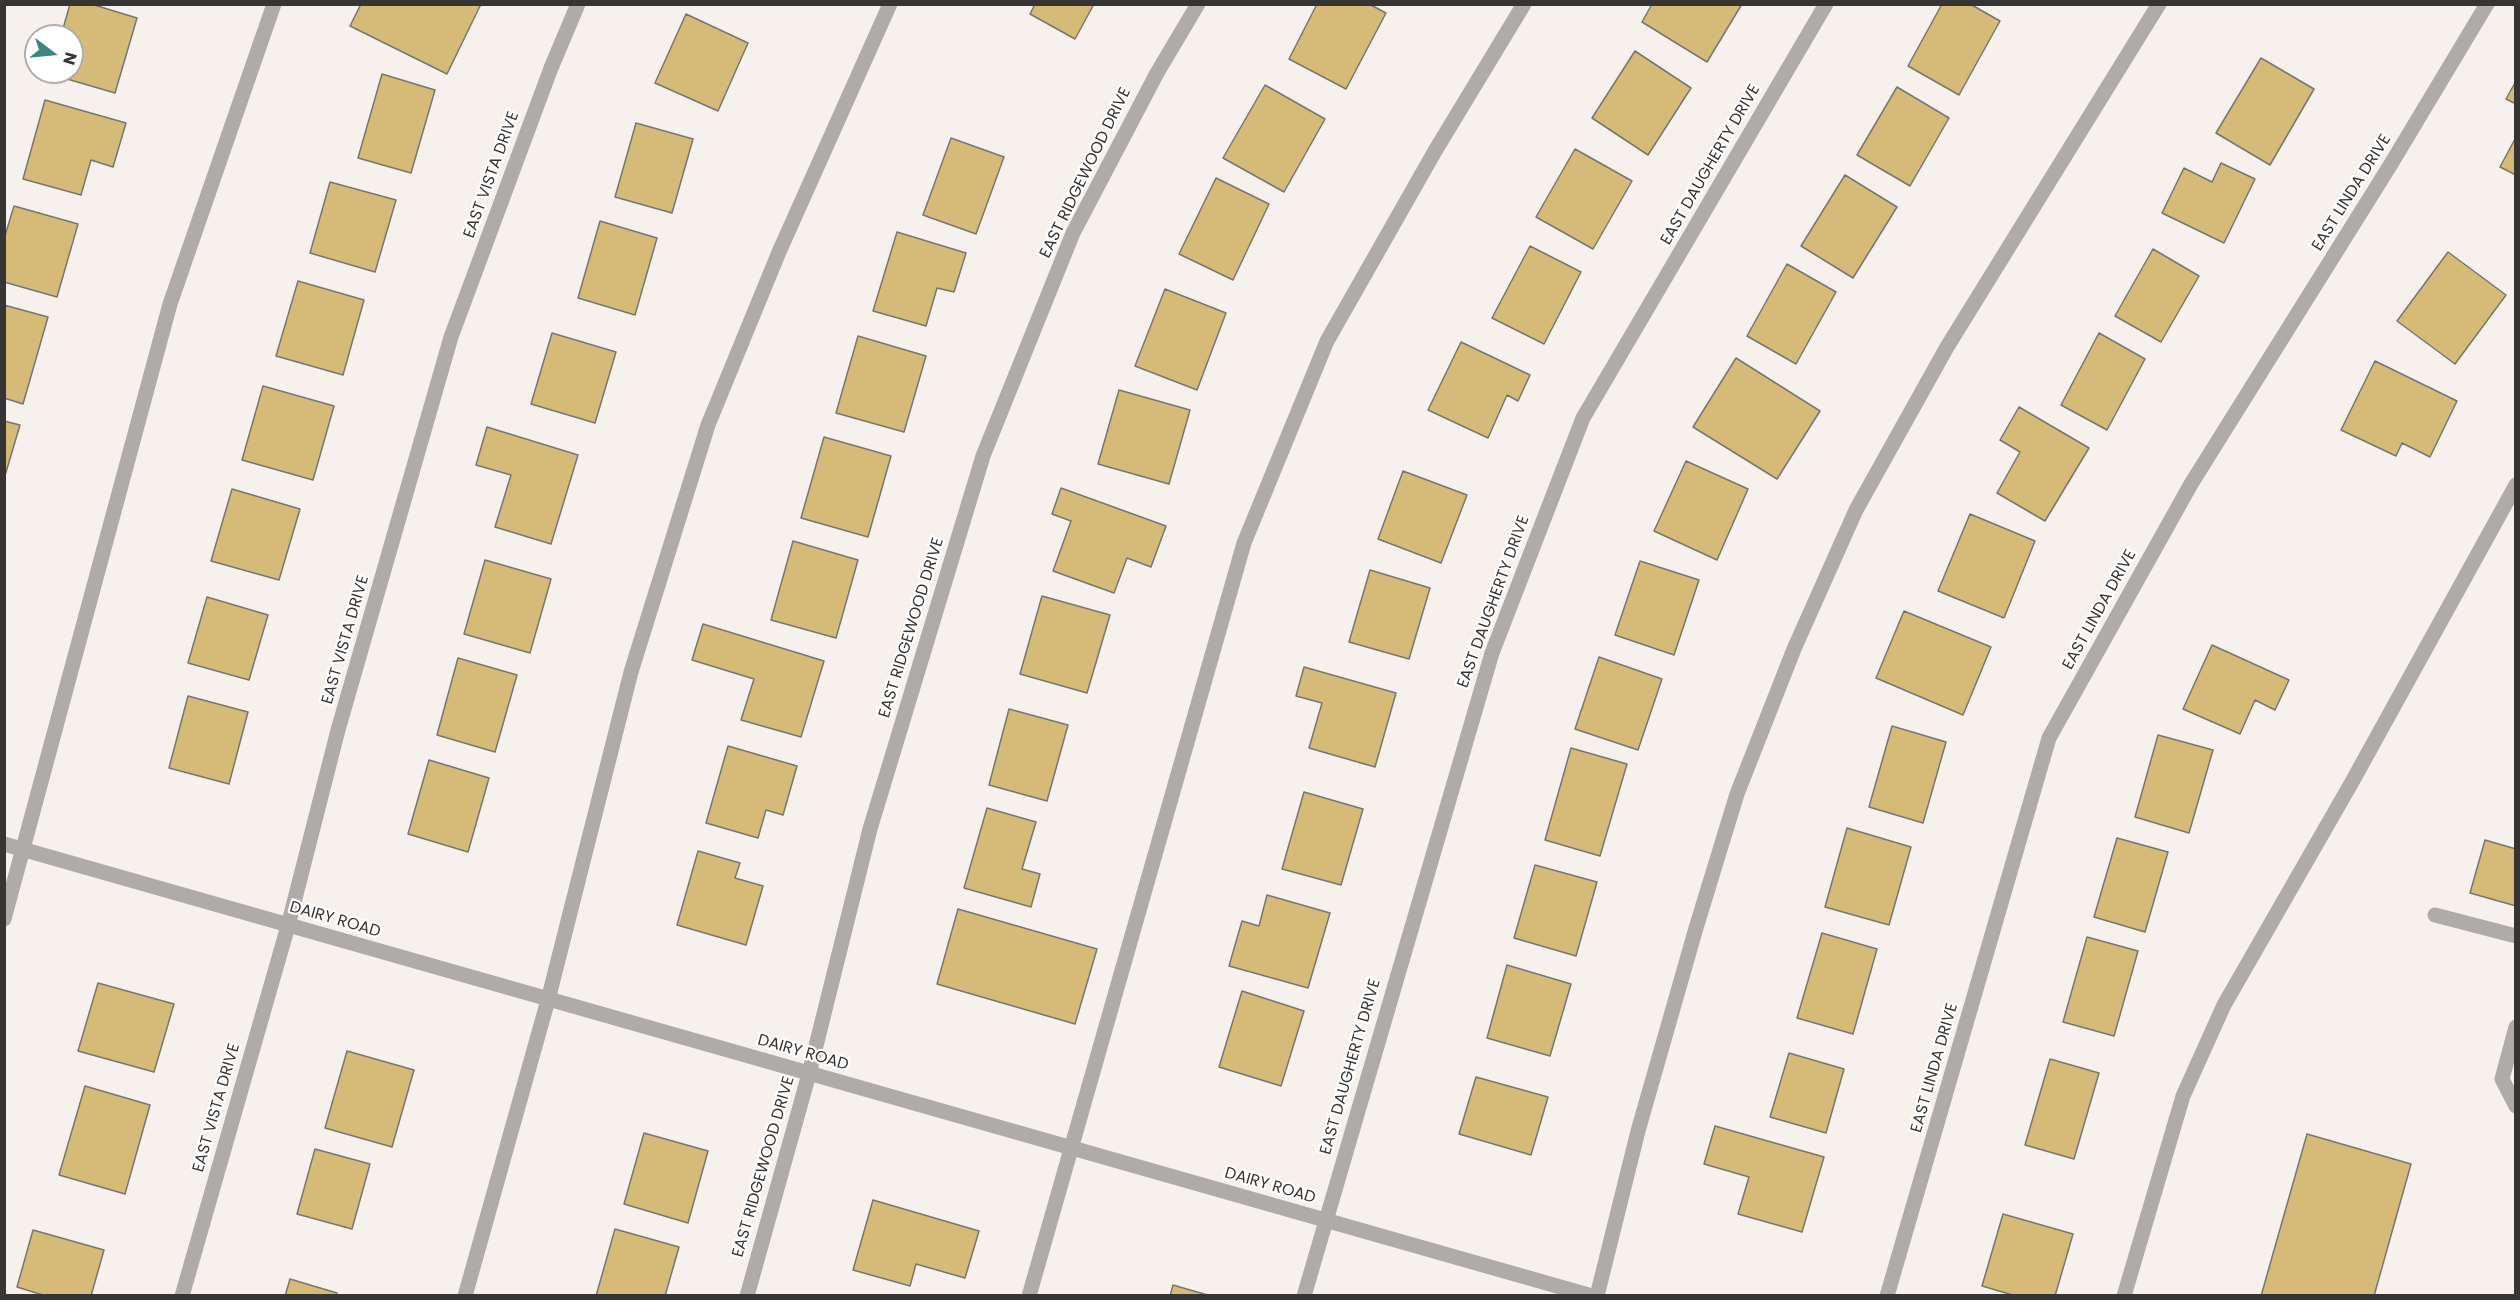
<!DOCTYPE html>
<html>
<head>
<meta charset="utf-8">
<style>
  body { margin:0 }
  #map { position:relative; width:2520px; height:1300px; overflow:hidden; background:#f7f1ed; font-family:Poppins,sans-serif }
  canvas { display:block }
  .frame { position:absolute; inset:0; border:6px solid #373533; pointer-events:none }
  .north { position:absolute; left:24px; top:24px; width:60px; height:60px; box-sizing:border-box; background:#fff; border:2px solid #afaead; border-radius:50%; rotate:106deg; font-size:16px; font-weight:700; line-height:24px; text-align:center; color:#373533 }
  .north::after { content:''; display:block; margin:auto; width:21px; height:27px; background:#3d8581; clip-path:polygon(50% 0,100% 100%,50% 72%,0 100%) }
</style>
</head>
<body>
<div id="map">
<canvas width="2520" height="1300"></canvas>
<div class="frame"></div>
<div class="north">N</div>
</div>
<script>
const g = document.querySelector('canvas').getContext('2d');
g.lineJoin = 'round';
function fill(path, color) {
  g.fillStyle = color;
  g.fill(path, 'evenodd');
}
function shape(rows) {
  const path = new Path2D();
  for (const r of rows) {
    path.moveTo(r[0], r[1]);
    for (let i = 2; i < r.length; i += 2) path.lineTo(r[i], r[i + 1]);
  }
  return path;
}
function strokePath(path, color, width, dash) {
  g.strokeStyle = color;
  g.lineWidth = width;
  g.lineCap = dash ? 'butt' : 'round';
  g.setLineDash(dash || []);
  g.stroke(path);
}
function write(font, color, halo, rows, align = 'center') {
  g.font = font + ' Poppins,sans-serif';
  g.lineWidth = 4.5;
  g.setLineDash([]);
  g.textBaseline = 'middle';
  g.strokeStyle = halo;
  g.fillStyle = color;
  for (const [text, x, y, turn = 0] of rows) {
    g.save();
    g.translate(x, y);
    g.rotate((+turn || 0) * Math.PI / 180);
    g.textAlign = isNaN(turn) ? turn : align;
    if (halo) g.strokeText(text, 0, 0);
    g.fillText(text, 0, 0);
    g.restore();
  }
}
const building = shape([
  [70,4,91,4,137,18,115,93,50,74,50,72,72,72,72,36,61,36,70,4],
  [361,4,481,4,447,74,350,26,361,4],
  [1035,4,1094,4,1075,39,1030,14,1035,4],
  [1317,4,1369,4,1386,13,1346,89,1289,59,1317,4],
  [1652,4,1742,4,1707,62,1642,22,1652,4],
  [1942,4,1970,4,2000,21,1959,95,1908,66,1942,4],
  [686,14,748,43,718,111,655,83,686,14],
  [1635,51,1691,88,1648,155,1592,118,1635,51],
  [2261,58,2314,89,2270,165,2216,133,2261,58],
  [382,74,435,90,411,173,358,158,382,74],
  [2516,81,2516,104,2506,99,2516,81],
  [1265,85,1325,119,1284,192,1223,158,1265,85],
  [1897,87,1949,118,1910,186,1857,155,1897,87],
  [45,100,126,123,113,167,91,160,81,195,23,179,45,100],
  [636,123,693,139,672,213,615,197,636,123],
  [2516,137,2516,175,2500,167,2516,137],
  [951,138,1004,157,976,234,923,215,951,138],
  [1575,149,1632,181,1593,249,1536,217,1575,149],
  [2221,163,2255,179,2224,243,2162,213,2184,168,2212,182,2221,163],
  [1845,175,1897,207,1853,278,1801,246,1845,175],
  [1216,178,1269,204,1233,280,1179,254,1216,178],
  [330,182,396,200,375,272,310,253,330,182],
  [14,206,78,224,57,297,4,282,4,239,14,206],
  [600,221,657,238,635,315,578,298,600,221],
  [897,232,966,253,954,292,937,288,926,326,873,311,897,232],
  [1530,246,1581,272,1544,344,1492,318,1530,246],
  [2153,249,2199,276,2161,342,2115,316,2153,249],
  [2448,252,2506,295,2455,364,2397,321,2448,252],
  [1787,264,1836,292,1796,364,1747,336,1787,264],
  [298,281,364,300,343,375,276,356,298,281],
  [1165,289,1226,313,1197,390,1135,366,1165,289],
  [4,305,48,317,23,404,4,398,4,305],
  [552,333,616,352,595,423,531,404,552,333],
  [2099,333,2145,359,2107,430,2061,405,2099,333],
  [858,336,926,356,904,432,836,413,858,336],
  [1461,342,1530,375,1518,401,1507,395,1488,438,1428,410,1461,342],
  [1736,358,1820,411,1777,479,1693,427,1736,358],
  [2375,361,2457,401,2430,457,2402,443,2396,456,2341,430,2375,361],
  [263,386,334,406,313,480,242,460,263,386],
  [1119,390,1190,410,1169,484,1098,464,1119,390],
  [2019,407,2089,448,2045,521,1997,493,2020,452,2000,440,2019,407],
  [4,421,20,425,4,479,4,421],
  [487,427,578,455,551,544,495,527,511,475,476,465,487,427],
  [824,437,891,456,868,537,801,518,824,437],
  [1686,461,1748,489,1717,560,1654,531,1686,461],
  [1403,471,1467,495,1441,563,1378,539,1403,471],
  [1061,488,1166,526,1151,567,1127,558,1114,593,1053,571,1071,521,1052,514,1061,488],
  [232,489,300,509,279,580,211,561,232,489],
  [1970,514,2035,541,2004,618,1938,591,1970,514],
  [793,541,858,560,836,638,771,620,793,541],
  [485,560,551,579,530,653,464,634,485,560],
  [1640,561,1699,580,1674,655,1615,635,1640,561],
  [1370,570,1430,588,1409,659,1349,642,1370,570],
  [1042,596,1110,615,1087,693,1020,674,1042,596],
  [207,597,268,615,249,680,188,663,207,597],
  [1904,611,1991,647,1963,715,1876,678,1904,611],
  [703,624,824,661,801,737,741,720,754,679,692,660,703,624],
  [2212,645,2289,680,2275,710,2255,700,2240,734,2183,709,2212,645],
  [1599,657,1662,679,1638,750,1575,729,1599,657],
  [458,658,517,675,495,752,437,735,458,658],
  [1304,667,1396,693,1375,767,1309,748,1322,703,1296,696,1304,667],
  [188,696,248,712,229,784,169,768,188,696],
  [1009,709,1068,725,1047,801,989,785,1009,709],
  [1892,726,1946,742,1923,823,1869,807,1892,726],
  [2158,735,2213,750,2189,833,2135,817,2158,735],
  [728,746,797,766,783,815,766,810,758,838,706,823,728,746],
  [1571,748,1627,764,1600,856,1545,840,1571,748],
  [429,760,489,778,468,852,408,834,429,760],
  [1304,792,1363,809,1341,885,1282,869,1304,792],
  [987,808,1036,822,1022,869,1040,874,1031,907,964,888,987,808],
  [1847,828,1911,847,1889,925,1825,907,1847,828],
  [2117,838,2168,852,2145,932,2094,917,2117,838],
  [2485,840,2516,849,2516,906,2470,893,2485,840],
  [698,851,740,863,735,878,763,886,746,945,677,925,698,851],
  [1535,865,1597,882,1576,956,1514,938,1535,865],
  [1267,895,1330,913,1308,988,1229,966,1242,921,1259,926,1267,895],
  [958,909,1097,949,1075,1024,937,984,958,909],
  [1822,933,1877,949,1853,1034,1797,1018,1822,933],
  [2087,937,2138,951,2114,1036,2063,1022,2087,937],
  [1507,965,1571,984,1550,1056,1487,1038,1507,965],
  [98,983,174,1004,154,1072,78,1051,98,983],
  [1242,991,1304,1011,1281,1086,1219,1067,1242,991],
  [347,1051,414,1070,392,1147,325,1128,347,1051],
  [1789,1053,1844,1069,1826,1133,1770,1117,1789,1053],
  [2050,1059,2099,1073,2074,1159,2025,1145,2050,1059],
  [1476,1077,1548,1097,1531,1155,1459,1134,1476,1077],
  [85,1086,150,1105,125,1194,59,1175,85,1086],
  [1715,1126,1824,1157,1802,1232,1738,1214,1749,1177,1704,1164,1715,1126],
  [644,1133,708,1151,688,1223,624,1204,644,1133],
  [2307,1134,2411,1164,2374,1296,2261,1296,2307,1134],
  [315,1149,370,1164,352,1229,297,1214,315,1149],
  [873,1200,979,1231,965,1278,916,1264,910,1286,853,1270,873,1200],
  [2003,1214,2073,1234,2055,1296,2016,1296,1982,1286,2003,1214],
  [615,1229,679,1247,665,1296,596,1296,615,1229],
  [33,1230,104,1250,91,1296,46,1296,17,1287,33,1230],
  [290,1279,337,1293,336,1296,285,1296,290,1279],
  [1173,1285,1211,1296,1170,1296,1173,1285]
]);
fill(building, '#d5bb77');
strokePath(building, '#787671', 1.5);
strokePath(shape([
  [2435,915,2516,936],
  [4,919,170,304,274,4],
  [2516,1027,2502,1079,2516,1106],
  [465,1296,548,1000,631,672,708,425,779,252,890,4],
  [1029,1296,1244,543,1327,341,1435,151,1524,4],
  [1597,1296,1638,1131,1696,928,1737,794,1794,649,1856,510,1947,347,2159,4],
  [2124,1296,2183,1096,2224,1005,2352,782,2516,485]
]), '#aeabaa', 15);
strokePath(shape([
  [182,1296,288,926,338,730,451,337,551,68,578,4],
  [747,1296,809,1074,870,829,983,456,1073,233,1157,73,1198,4],
  [1304,1296,1492,653,1583,418,1826,4],
  [1887,1296,2049,738,2191,484,2391,164,2487,4]
]), '#aeabaa', 15);
strokePath(shape([
  [4,844,1592,1296]
]), '#aeabaa', 15);
write('16px', '#373533', '#fff', [
  ["EAST DAUGHERTY DRIVE",1711,165,-60],
  ["EAST RIDGEWOOD DRIVE",1086,173,-64],
  ["EAST VISTA DRIVE",492,175,-70],
  ["EAST LINDA DRIVE",2352,193,-58],
  ["EAST DAUGHERTY DRIVE",1494,602,-70],
  ["EAST LINDA DRIVE",2100,610,-61],
  ["EAST RIDGEWOOD DRIVE",912,628,-73],
  ["EAST VISTA DRIVE",346,640,-74],
  ["DAIRY ROAD",335,920,16],
  ["DAIRY ROAD",803,1053,16],
  ["EAST DAUGHERTY DRIVE",1351,1067,-74],
  ["EAST LINDA DRIVE",1935,1068,-74],
  ["EAST VISTA DRIVE",217,1108,-74],
  ["EAST RIDGEWOOD DRIVE",764,1167,-74],
  ["DAIRY ROAD",1270,1186,16]
]);
</script>
</body>
</html>
